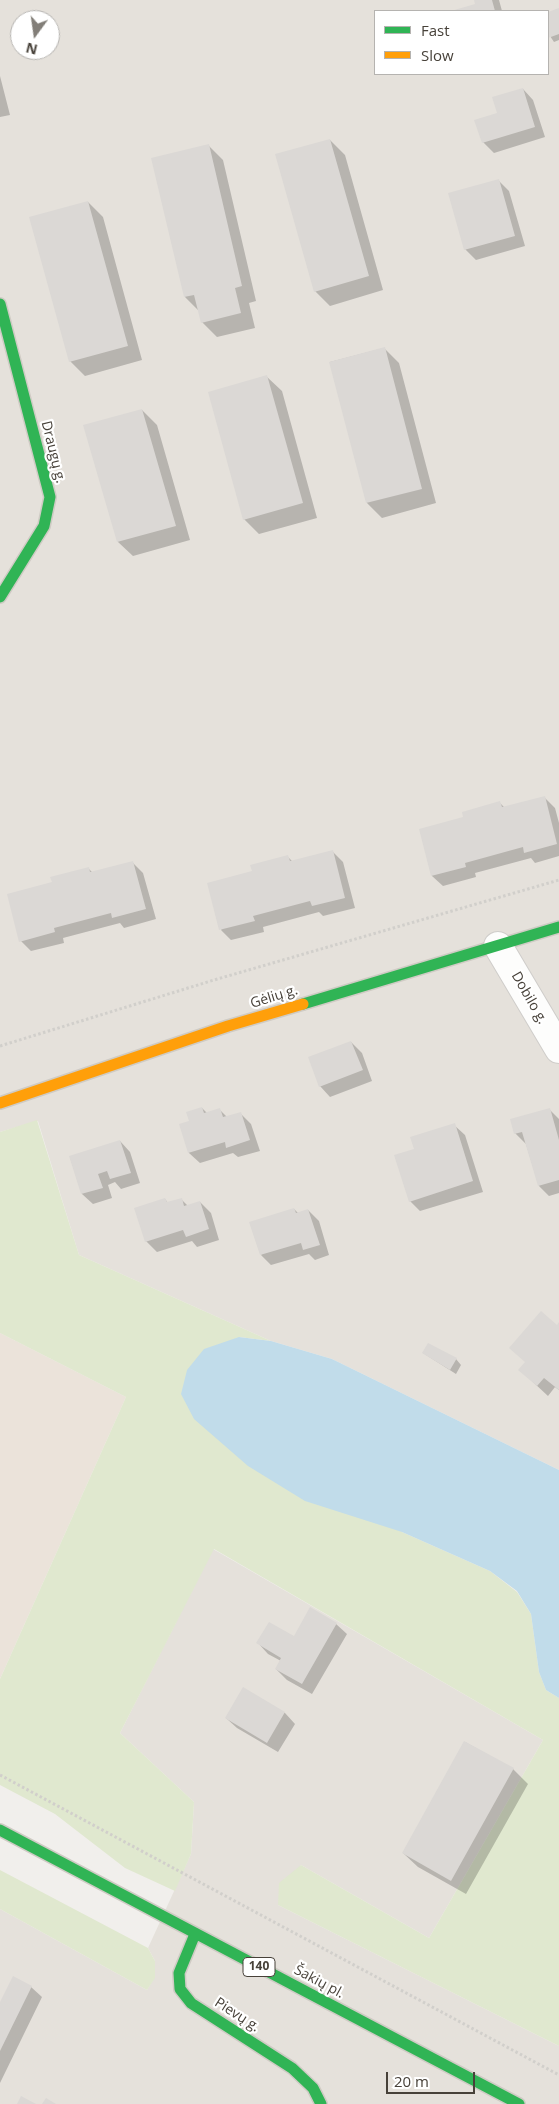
<!DOCTYPE html>
<html>
<head>
<meta charset="utf-8">
<style>
  body { margin:0 }
  #map { position:relative; width:559px; height:2104px; overflow:hidden; background:#f1efec; font-family:"Open Sans",sans-serif }
  canvas { display:block }
  .legend { position:absolute; left:374px; top:10px; width:175px; height:65px; box-sizing:border-box; background:#fff; border:1px solid #b5b3b0; margin:0; padding:6px 9px; list-style:none; font-size:15px; color:#474139 }
  .legend li { display:flex; align-items:center; gap:10px; height:25px }
  .legend b { width:25px; border:1px solid #b5b3b0 }
  .north { position:absolute; left:10px; top:10px; width:50px; height:50px; box-sizing:border-box; background:#fff; border:1px solid #b5b3b0; border-radius:50%; rotate:194deg; font-size:14px; font-weight:700; line-height:20px; text-align:center; color:#474139 }
  .north::after { content:''; display:block; margin:auto; width:18px; height:22px; background:#827e78; clip-path:polygon(50% 0,100% 100%,50% 72%,0 100%) }
  .scale { position:absolute; left:386px; top:2072px; width:89px; height:22px; box-sizing:border-box; border:2px solid #474139; border-top:0; padding-left:6px; font-size:15px; line-height:18px; white-space:nowrap; color:#474139; -webkit-text-stroke:4px #fff; paint-order:stroke }
</style>
</head>
<body>
<div id="map">
<canvas width="559" height="2104"></canvas>
<ul class="legend">
<li><b style="height:6px;background:#30b455"></b>Fast</li>
<li><b style="height:6px;background:#ff9f0a"></b>Slow</li>
</ul>
<div class="north">N</div>
<div class="scale">20 m</div>
</div>
<script>
const g = document.querySelector('canvas').getContext('2d');
g.lineJoin = 'round';
function fill(path, color) {
  g.fillStyle = color;
  g.fill(path, 'evenodd');
}
function shape(rows) {
  const path = new Path2D();
  for (const r of rows) {
    path.moveTo(r[0], r[1]);
    for (let i = 2; i < r.length; i += 2) path.lineTo(r[i], r[i + 1]);
  }
  return path;
}
function strokePath(path, color, width, dash) {
  g.strokeStyle = color;
  g.lineWidth = width;
  g.lineCap = dash ? 'butt' : 'round';
  g.setLineDash(dash || []);
  g.stroke(path);
}
function write(font, color, halo, rows, align = 'center') {
  g.font = font + ' "Open Sans",sans-serif';
  g.lineWidth = 4.5;
  g.setLineDash([]);
  g.textBaseline = 'middle';
  g.strokeStyle = halo;
  g.fillStyle = color;
  for (const [text, x, y, turn = 0] of rows) {
    g.save();
    g.translate(x, y);
    g.rotate((+turn || 0) * Math.PI / 180);
    g.textAlign = isNaN(turn) ? turn : align;
    if (halo) g.strokeText(text, 0, 0);
    g.fillText(text, 0, 0);
    g.restore();
  }
}
fill(shape([
  [0,0,559,0,559,1470,332,1359,271,1341,79,1255,38,1121,0,1132],
  [375,11,548,11,548,74,375,74],
  [20,20,50,20,50,50,20,50],
  [213,1549,543,1740,429,1938,301,1865,278,1905,559,2046,559,2104,0,2104,0,1909,147,1990,154,1978,155,1961,148,1948,191,1854,194,1802,120,1733]
]), '#e5e1db');
fill(shape([
  [0,1333,126,1397,0,1679]
]), '#ebe3da');
fill(shape([
  [37,1120,79,1255,271,1341,239,1337,402,1532,490,1571,517,1592,531,1614,539,1672,546,1690,559,1698,559,2046,278,1905,279,1883,301,1865,429,1938,543,1740,214,1549,120,1733,194,1802,191,1854,175,1891,125,1868,55,1814,0,1785,0,1679,126,1397,0,1333,0,1132],
  [0,1870,148,1948,155,1961,155,1978,147,1990,0,1909]
]), '#e0e8cf');
fill(shape([
  [239,1337,271,1341,332,1359,559,1470,559,1698,546,1690,539,1672,531,1614,517,1591,490,1571,402,1532,305,1501,248,1466,194,1419,181,1394,187,1370,204,1349]
]), '#c1dcea');
fill(shape([
  [475,0,499,0,502,11,453,11,477,5],
  [559,9,559,40,554,42,548,33,548,13],
  [0,76,10,115,0,117],
  [523,89,533,100,545,137,494,153,483,142,498,114],
  [330,140,345,155,383,290,330,306,315,291],
  [208,145,223,160,256,301,249,303,255,328,217,337,202,322,200,312,185,297],
  [498,180,509,191,525,246,476,260,465,249],
  [88,202,103,217,142,360,85,376,70,361],
  [384,348,399,363,436,503,382,518,367,503,330,362],
  [267,377,282,391,317,518,259,534,244,519],
  [142,410,157,425,190,540,133,556,118,542],
  [544,797,555,808,559,823,559,856,535,863,531,858,475,873,476,877,443,886,432,876,420,830,465,818,500,803,505,808],
  [332,851,343,862,355,908,323,916,319,912,263,927,264,932,231,940,221,930,253,872,288,857,293,862],
  [133,863,143,873,156,919,124,928,120,923,63,938,64,943,31,951,21,941,53,883,88,868,93,873],
  [351,1042,362,1053,372,1081,330,1097,320,1086],
  [202,1108,207,1113,220,1110,227,1117,240,1113,251,1124,260,1151,238,1157,233,1153,200,1163,189,1153,181,1125,190,1122],
  [549,1109,559,1119,559,1193,549,1196,539,1186,526,1144,515,1133],
  [454,1125,465,1135,483,1192,420,1211,410,1201],
  [120,1141,130,1152,140,1183,121,1189,115,1182,108,1185,112,1198,93,1204,82,1194,70,1157],
  [165,1199,168,1203,181,1199,188,1206,200,1202,211,1213,219,1240,197,1247,192,1241,157,1252,146,1241],
  [294,1209,298,1213,308,1210,319,1221,329,1255,315,1260,309,1254,271,1265,261,1255],
  [559,1324,559,1390,555,1387,548,1396,520,1370],
  [423,1353,456,1359,461,1365,456,1374],
  [336,1624,347,1634,312,1694,287,1680,276,1669,281,1661,268,1654,258,1643,294,1638],
  [244,1689,285,1713,295,1724,278,1752,237,1728,226,1718],
  [465,1742,513,1769,528,1784,466,1894,418,1867,403,1853],
  [31,1987,42,1997,0,2083,0,2005]
]), '#0003');
fill(shape([
  [474,0,492,0,495,11,451,11,475,4],
  [559,8,559,34,548,38,548,12],
  [523,88,535,127,482,143,474,120,497,113,492,97],
  [330,139,369,276,314,292,275,154],
  [209,144,242,286,235,288,241,313,201,323,194,295,184,297,151,158],
  [499,179,515,236,464,250,448,193],
  [88,201,128,346,69,362,29,217],
  [385,347,422,489,366,503,329,362],
  [267,375,303,503,243,520,208,392],
  [142,409,176,526,117,542,83,425],
  [545,796,557,844,524,853,523,847,465,863,466,867,431,876,419,829,463,817,462,812,500,801,502,807],
  [333,850,345,898,312,906,310,901,253,916,255,921,219,930,207,883,252,871,250,865,288,855,290,861],
  [133,861,146,909,112,918,111,913,54,928,55,932,19,942,7,894,52,882,50,877,89,867,90,872],
  [351,1041,363,1070,319,1087,308,1057],
  [202,1107,204,1113,220,1108,223,1117,241,1112,250,1140,226,1148,225,1142,188,1153,179,1124,189,1121,186,1112],
  [550,1108,559,1140,559,1180,538,1186,522,1132,514,1134,510,1119],
  [455,1123,473,1181,409,1202,394,1155,414,1149,410,1137],
  [120,1140,131,1173,110,1179,107,1171,98,1174,103,1188,81,1194,69,1156],
  [165,1198,167,1202,182,1198,184,1206,200,1201,209,1229,186,1237,183,1230,145,1242,134,1208],
  [294,1208,296,1213,308,1209,320,1245,303,1250,301,1243,260,1255,249,1222],
  [541,1311,557,1325,559,1322,559,1390,544,1378,537,1386,518,1370,525,1362,509,1348],
  [428,1343,457,1358,450,1370,422,1353],
  [310,1607,337,1623,302,1684,275,1669,281,1658,256,1643,269,1622,294,1636],
  [243,1687,285,1712,267,1743,225,1718],
  [464,1741,514,1768,451,1881,402,1853],
  [13,1976,32,1986,0,2051,0,2002],
  [21,2096,36,2104,17,2104],
  [46,2098,56,2104,42,2104]
]), '#dbd8d5');
const street = shape([
  [498,946,559,1049]
]);
const fast = shape([
  [0,304,50,497,44,526,0,597],
  [303,1004,559,927],
  [0,1830,519,2104],
  [195,1934,179,1973,180,1989,191,2003,292,2068,313,2088,321,2104]
]);
const slow = shape([
  [0,1103,228,1026,303,1004]
]);
strokePath(street, '#cfcdca', 30);
strokePath(fast, '#cfcbc4', 14);
strokePath(slow, '#cfcbc4', 14);
strokePath(shape([
  [0,1046,214,980,559,880],
  [0,1775,559,2075]
]), '#d1cfcb', 3, [2.5, 2.5]);
strokePath(street, '#fdfdfc', 28);
strokePath(fast, '#30b455', 11);
strokePath(slow, '#ff9f0a', 11);
for (const [x, y, w] of [
  [259,1967,32]
]) {
  const box = new Path2D();
  box.roundRect(x - w / 2, y - 9.5, w, 19, 4);
  g.fillStyle = '#fff';
  g.fill(box);
  strokePath(box, '#474139', 1);
}
write('bold 12px', '#474139', null, [
  ["140",259,1967]
]);
write('14px', '#474139', '#fff', [
  ["Draugų g.",53,452,76],
  ["Gėlių g.",274,997,-17],
  ["Dobilo g.",529,998,60],
  ["Šakių pl.",319,1982,28],
  ["Pievų g.",237,2015,33]
]);
</script>
</body>
</html>
